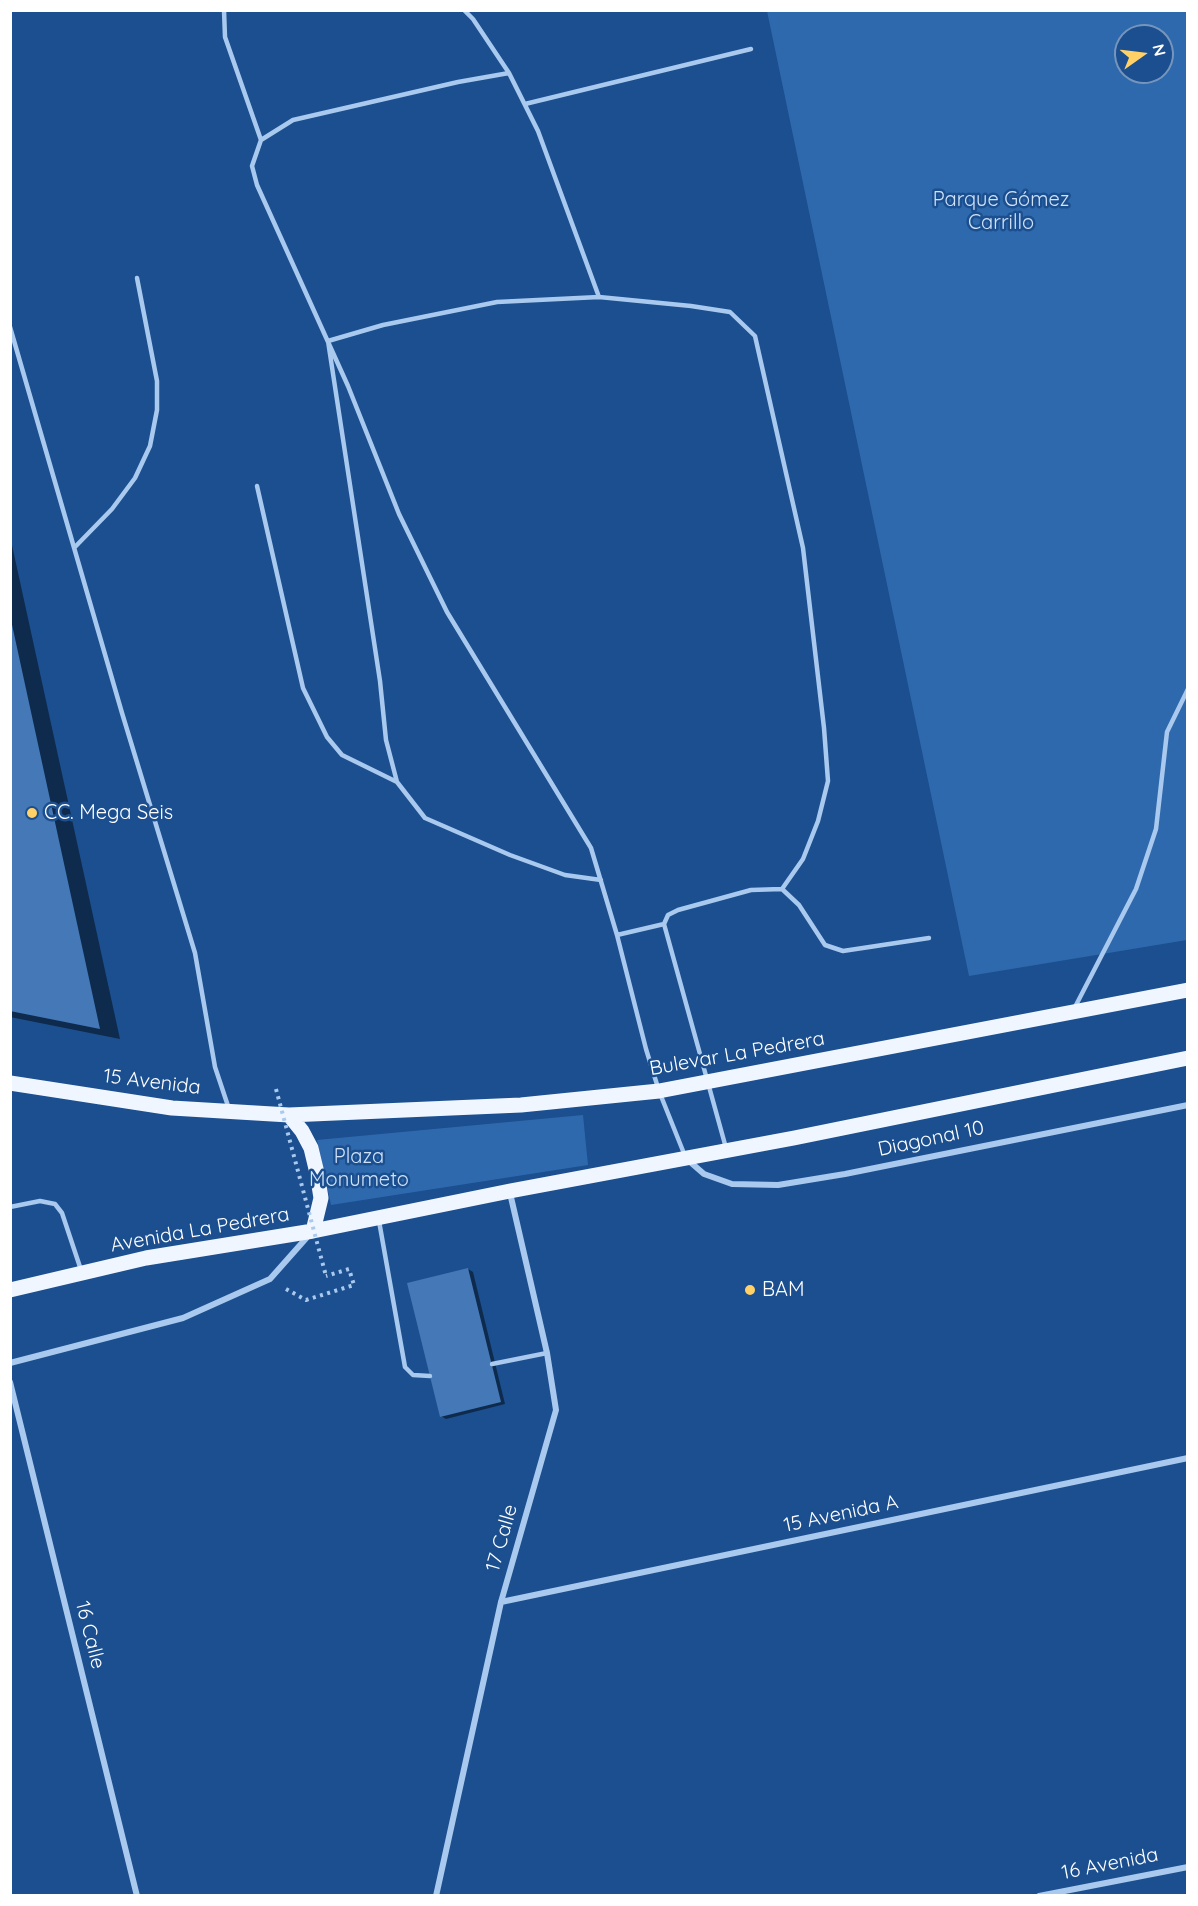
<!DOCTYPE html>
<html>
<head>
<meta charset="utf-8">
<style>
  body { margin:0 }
  #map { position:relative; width:1198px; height:1906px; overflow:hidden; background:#1b4f8f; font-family:Quicksand,sans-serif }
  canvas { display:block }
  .frame { position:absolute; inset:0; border:12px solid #fff; pointer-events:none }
  .north { position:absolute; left:1114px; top:24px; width:60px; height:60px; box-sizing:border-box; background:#1b4f8f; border:2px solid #7695bc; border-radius:50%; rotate:76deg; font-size:16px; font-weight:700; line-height:24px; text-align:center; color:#fff }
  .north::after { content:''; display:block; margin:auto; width:21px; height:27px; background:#ffd166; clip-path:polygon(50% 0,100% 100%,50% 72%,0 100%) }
</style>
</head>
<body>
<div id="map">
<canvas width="1198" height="1906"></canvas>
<div class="frame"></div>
<div class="north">N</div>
</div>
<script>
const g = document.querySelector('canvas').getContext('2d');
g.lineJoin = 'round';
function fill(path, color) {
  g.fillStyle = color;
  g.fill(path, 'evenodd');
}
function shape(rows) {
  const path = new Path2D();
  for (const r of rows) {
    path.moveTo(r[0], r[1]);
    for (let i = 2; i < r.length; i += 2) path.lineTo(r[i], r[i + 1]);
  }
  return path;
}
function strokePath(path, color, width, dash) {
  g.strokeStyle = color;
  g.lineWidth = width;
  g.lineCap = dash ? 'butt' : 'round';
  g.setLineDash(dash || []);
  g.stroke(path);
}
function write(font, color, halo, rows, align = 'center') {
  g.font = font + ' Quicksand,sans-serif';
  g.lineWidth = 5;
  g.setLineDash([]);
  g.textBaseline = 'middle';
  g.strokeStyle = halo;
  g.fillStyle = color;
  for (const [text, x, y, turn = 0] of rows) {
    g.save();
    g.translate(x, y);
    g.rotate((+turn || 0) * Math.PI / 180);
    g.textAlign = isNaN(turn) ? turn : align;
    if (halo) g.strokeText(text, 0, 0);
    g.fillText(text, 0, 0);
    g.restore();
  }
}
fill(shape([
  [767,11,1187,11,1187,940,969,976],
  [1126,36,1162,36,1162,72,1126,72],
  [583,1115,588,1165,331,1205,317,1140]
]), '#2e69ad');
fill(shape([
  [10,536,120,1039,10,1017],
  [468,1269,473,1272,505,1404,446,1419,441,1416]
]), '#0007');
fill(shape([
  [10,620,11,620,100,1029,10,1011],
  [468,1268,501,1402,440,1417,407,1283]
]), '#4478b7');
strokePath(shape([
  [286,1289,306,1300,354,1285,349,1269,326,1276]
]), '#a9c9ee', 4, [3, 4.5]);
strokePath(shape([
  [224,10,225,37,261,140],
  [464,10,473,19,509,73],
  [525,104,751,49],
  [599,297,538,131,509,73,458,82,293,120,261,140,252,166,257,185,348,386,399,514,447,612,591,848,617,935,646,1049,659,1091,685,1156],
  [10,327,122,713,195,953,215,1067,229,1109],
  [257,486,303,688,327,737,342,755,397,782],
  [74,548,112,509,135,478,150,446,157,410,157,381,137,278],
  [601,880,565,875,510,855,425,818,397,782,386,740,380,681,328,341,383,325,497,302,599,297,691,306,730,312,755,336,803,548,824,728,828,781,818,821,803,859,782,889],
  [617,935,664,924],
  [1075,1007,1136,889,1156,829,1167,732,1188,689],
  [726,1148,664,924,668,915,678,910,751,890,782,889,799,905,825,945,843,951,929,938],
  [10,1207,40,1201,55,1204,62,1213,81,1270],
  [379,1221,405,1367,413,1375,430,1376],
  [492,1364,547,1353]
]), '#a9c9ee', 4.5);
strokePath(shape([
  [689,1161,704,1174,732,1184,778,1185,845,1174,1188,1105],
  [10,1363,183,1318,270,1279,309,1235],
  [10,1382,137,1896],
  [501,1602,1188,1458],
  [436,1896,501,1602,556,1410,547,1353,510,1193],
  [1039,1896,1188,1867]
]), '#a9c9ee', 6);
strokePath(shape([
  [10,1083,172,1108,289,1115,521,1105,659,1091,1188,990],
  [289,1115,302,1131,311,1148,317,1173,321,1198,313,1231],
  [10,1290,146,1258,313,1231,510,1191,794,1138,1188,1058]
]), '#f0f6ff', 15);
strokePath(shape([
  [276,1089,326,1276]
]), '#a9c9ee', 4, [3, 4.5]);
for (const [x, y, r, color] of [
  [32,813,6,"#ffd166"],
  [750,1290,6,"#ffd166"]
]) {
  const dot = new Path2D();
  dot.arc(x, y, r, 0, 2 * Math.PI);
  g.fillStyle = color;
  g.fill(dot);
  strokePath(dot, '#1b4f8f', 2);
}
write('20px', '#cfe3fa', '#1b4f8f', [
  ["Parque Gómez",1001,200],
  ["Carrillo",1001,223],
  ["Plaza",359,1157],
  ["Monumeto",359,1180]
]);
write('20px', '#fff', '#1b4f8f', [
  ["CC. Mega Seis",44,813],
  ["BAM",762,1290]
], 'left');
write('20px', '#fff', '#1b4f8f', [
  ["Bulevar La Pedrera",737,1054,-10],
  ["15 Avenida",152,1082,7],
  ["Diagonal 10",931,1139,-12],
  ["Avenida La Pedrera",200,1230,-10],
  ["15 Avenida A",841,1514,-12],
  ["17 Calle",502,1538,-74],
  ["16 Calle",90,1635,76],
  ["16 Avenida",1110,1864,-11]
]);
</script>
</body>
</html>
